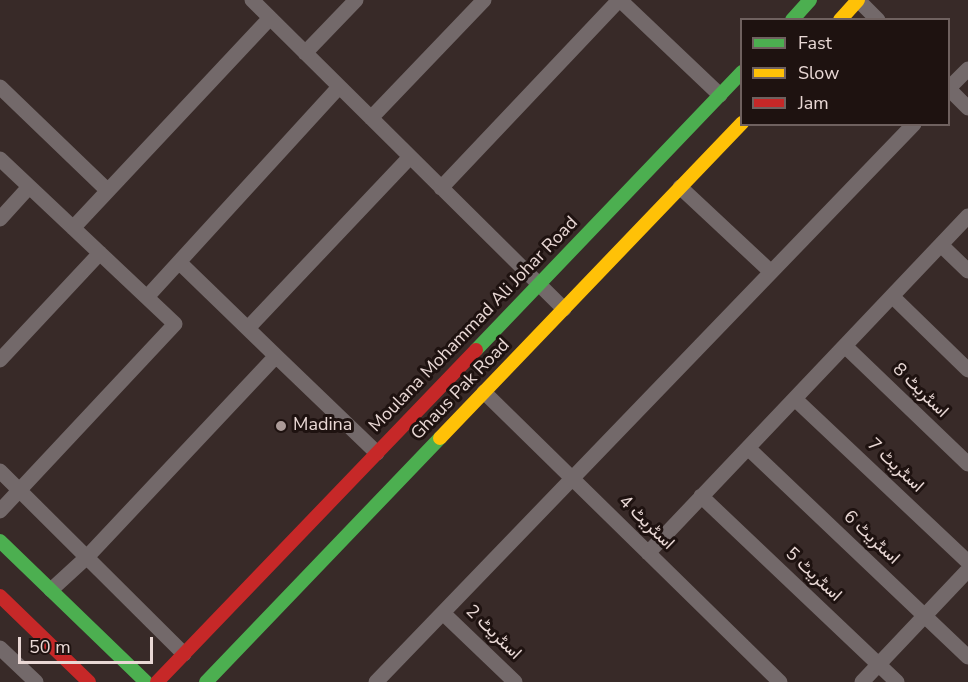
<!DOCTYPE html>
<html>
<head>
<meta charset="utf-8">
<style>
  body { margin:0 }
  #map { position:relative; width:968px; height:682px; overflow:hidden; background:#382a28; font-family:"Nunito Sans",sans-serif }
  canvas { display:block }
  .legend { position:absolute; left:740px; top:18px; width:210px; height:108px; box-sizing:border-box; background:#1e1210; border:2px solid #6f615f; margin:0; padding:8px 10px; list-style:none; font-size:18px; color:#e9d8d5 }
  .legend li { display:flex; align-items:center; gap:12px; height:30px }
  .legend b { width:30px; border:2px solid #6f615f }
  .scale { position:absolute; left:18px; top:637px; width:135px; height:27px; box-sizing:border-box; border:3px solid #e9d8d5; border-top:0; padding-left:8px; font-size:18px; line-height:21px; white-space:nowrap; color:#e9d8d5; -webkit-text-stroke:4px #1e1210; paint-order:stroke }
</style>
</head>
<body>
<div id="map">
<canvas width="968" height="682"></canvas>
<ul class="legend">
<li><b style="height:8px;background:#4caf50"></b>Fast</li>
<li><b style="height:8px;background:#ffc107"></b>Slow</li>
<li><b style="height:8px;background:#c62828"></b>Jam</li>
</ul>
<div class="scale">50 m</div>
</div>
<script>
const g = document.querySelector('canvas').getContext('2d');
g.lineJoin = 'round';
function shape(rows) {
  const path = new Path2D();
  for (const r of rows) {
    path.moveTo(r[0], r[1]);
    for (let i = 2; i < r.length; i += 2) path.lineTo(r[i], r[i + 1]);
  }
  return path;
}
function strokePath(path, color, width, dash) {
  g.strokeStyle = color;
  g.lineWidth = width;
  g.lineCap = dash ? 'butt' : 'round';
  g.setLineDash(dash || []);
  g.stroke(path);
}
function write(font, color, halo, rows, align = 'center') {
  g.font = font + ' "Nunito Sans",Vazirmatn,sans-serif';
  g.lineWidth = 6;
  g.setLineDash([]);
  g.textBaseline = 'middle';
  g.strokeStyle = halo;
  g.fillStyle = color;
  for (const [text, x, y, turn = 0] of rows) {
    g.save();
    g.translate(x, y);
    g.rotate((+turn || 0) * Math.PI / 180);
    g.textAlign = isNaN(turn) ? turn : align;
    if (halo) g.strokeText(text, 0, 0);
    g.fillText(text, 0, 0);
    g.restore();
  }
}
strokePath(shape([
  [252,0,564,309],
  [620,0,720,95],
  [858,0,878,20],
  [305,53,356,0],
  [0,87,107,190],
  [948,88,968,108],
  [948,89,968,69],
  [371,118,484,0],
  [0,159,175,324,0,511],
  [680,187,771,272],
  [441,188,619,0],
  [0,219,29,187],
  [73,228,270,18],
  [941,245,968,271],
  [892,296,968,370],
  [147,297,339,87],
  [248,328,410,157],
  [845,346,968,464],
  [276,356,377,453],
  [0,360,100,253],
  [484,392,780,682],
  [795,399,968,562],
  [748,448,968,657],
  [0,471,184,654],
  [701,496,897,682],
  [648,553,968,216],
  [51,590,87,557,276,356,179,262],
  [443,613,515,682],
  [0,648,36,682],
  [376,682,914,124],
  [862,682,968,570]
]), '#73696a', 15);
strokePath(shape([
  [792,20,810,0],
  [476,350,742,72],
  [0,541,146,682],
  [206,682,440,438]
]), '#4caf50', 14);
strokePath(shape([
  [840,20,858,0],
  [440,438,742,123]
]), '#ffc107', 14);
strokePath(shape([
  [0,596,89,682],
  [157,682,476,350]
]), '#c62828', 14);
for (const [x, y, r, color] of [
  [281,426,6,"#ab9b98"]
]) {
  const dot = new Path2D();
  dot.arc(x, y, r, 0, 2 * Math.PI);
  g.fillStyle = color;
  g.fill(dot);
  strokePath(dot, '#1e1210', 2);
}
write('18px', '#e9d8d5', '#1e1210', [
  ["Moulana Mohammad Ali Johar Road",474,325,-46],
  ["Ghaus Pak Road",461,390,-46],
  ["اسٹریٹ 8",920,391,44],
  ["اسٹریٹ 7",895,466,43],
  ["اسٹریٹ 4",646,523,44],
  ["اسٹریٹ 6",871,538,43],
  ["اسٹریٹ 5",813,575,43],
  ["اسٹریٹ 2",493,633,44]
]);
write('18px', '#e9d8d5', '#1e1210', [
  ["Madina",293,426]
], 'left');
</script>
</body>
</html>
